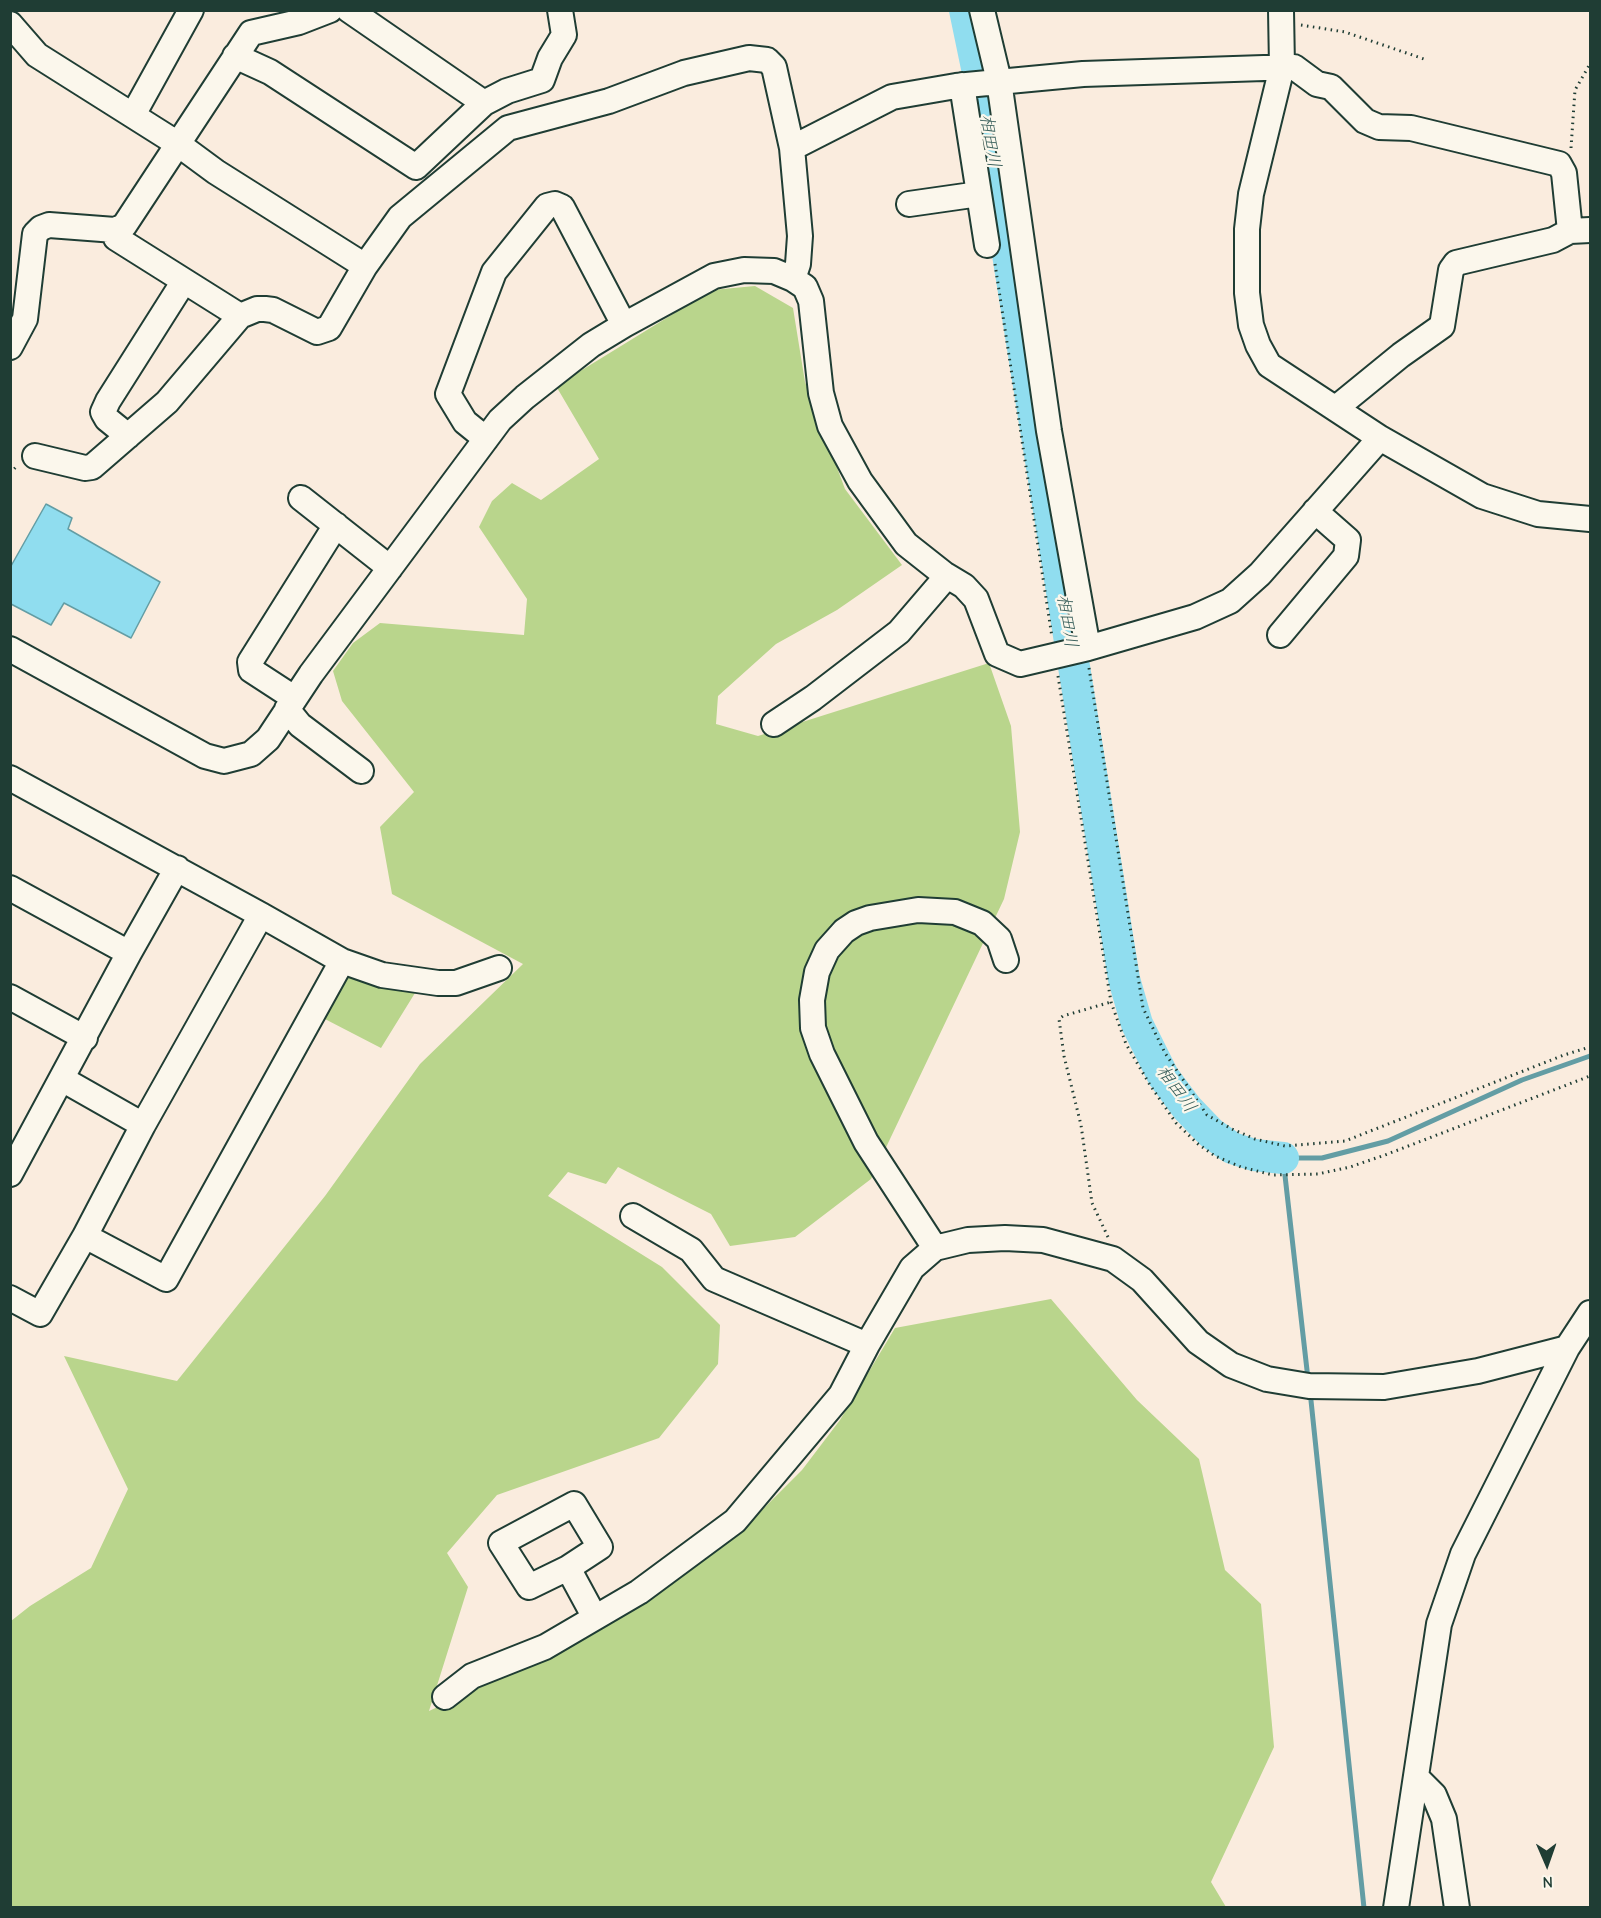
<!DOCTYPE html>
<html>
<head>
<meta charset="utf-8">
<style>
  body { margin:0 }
  #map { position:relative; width:1601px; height:1918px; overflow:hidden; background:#faecde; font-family:"Comic Neue",sans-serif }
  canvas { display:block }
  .frame { position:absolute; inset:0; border:12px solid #1f3d34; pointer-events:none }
  .north { position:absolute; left:1517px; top:1834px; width:60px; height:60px; -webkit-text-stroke:4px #fbf7ec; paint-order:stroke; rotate:178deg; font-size:16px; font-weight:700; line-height:24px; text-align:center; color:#1f3d34 }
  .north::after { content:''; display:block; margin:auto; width:21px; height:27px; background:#1f3d34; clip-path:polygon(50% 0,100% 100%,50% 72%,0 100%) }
</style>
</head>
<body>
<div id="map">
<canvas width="1601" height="1918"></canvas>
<div class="frame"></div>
<div class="north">N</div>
</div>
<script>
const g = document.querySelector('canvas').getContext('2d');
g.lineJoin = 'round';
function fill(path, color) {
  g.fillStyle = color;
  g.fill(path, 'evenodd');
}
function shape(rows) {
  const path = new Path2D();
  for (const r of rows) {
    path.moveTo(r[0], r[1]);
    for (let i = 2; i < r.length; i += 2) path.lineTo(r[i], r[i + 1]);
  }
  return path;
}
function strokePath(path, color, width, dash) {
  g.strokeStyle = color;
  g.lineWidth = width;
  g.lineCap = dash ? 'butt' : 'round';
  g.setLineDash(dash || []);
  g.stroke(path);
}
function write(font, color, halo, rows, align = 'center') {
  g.font = font + ' "Comic Neue","Klee One",sans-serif';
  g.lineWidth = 4.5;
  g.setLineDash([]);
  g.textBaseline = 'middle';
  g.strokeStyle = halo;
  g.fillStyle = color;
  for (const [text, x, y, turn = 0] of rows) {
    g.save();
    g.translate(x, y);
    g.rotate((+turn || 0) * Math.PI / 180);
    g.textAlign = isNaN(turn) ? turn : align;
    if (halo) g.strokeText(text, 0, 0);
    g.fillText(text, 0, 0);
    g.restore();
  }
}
fill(shape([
  [755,286,793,308,805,382,845,489,902,565,837,610,776,644,718,696,716,724,758,736,989,663,1011,726,1020,832,1004,899,871,1179,795,1237,730,1246,711,1214,618,1167,606,1184,568,1172,548,1196,662,1267,720,1325,718,1364,659,1438,497,1495,447,1553,468,1587,429,1711,576,1643,746,1526,802,1470,840,1420,895,1328,1051,1299,1137,1400,1199,1459,1225,1570,1261,1604,1274,1747,1211,1882,1226,1907,11,1908,11,1621,30,1606,91,1568,128,1489,64,1356,177,1381,325,1196,420,1064,523,964,392,894,380,827,414,792,342,701,333,671,353,643,380,623,524,635,527,599,479,527,492,501,512,483,541,500,599,459,556,386,712,290],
  [347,972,415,993,381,1048,321,1017]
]), '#b9d58c');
const water = shape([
  [46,504,72,518,68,529,160,582,131,638,64,603,51,625,11,604,11,566,46,504]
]);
fill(water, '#90ddef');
strokePath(water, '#639da4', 1.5);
strokePath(shape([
  [1308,1379,1283,1158,1322,1158,1388,1141,1522,1080,1590,1056],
  [1310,1391,1364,1908]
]), '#639da4', 5);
strokePath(shape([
  [965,10,982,92,1124,979,1137,1024,1163,1076,1187,1108,1211,1133,1232,1148,1254,1155,1283,1158]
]), '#90ddef', 32);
const minor = shape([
  [349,10,484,103],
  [982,10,999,81,1049,431,1088,648],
  [1281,10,1282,67,1251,194,1247,229,1247,293,1251,325,1258,345,1269,365,1380,438,1482,496,1538,514,1590,519],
  [10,24,37,55,178,144,216,172,365,266],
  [235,56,270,72,416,167,484,103,507,91,542,80,550,58,564,35,560,10],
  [962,85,987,245],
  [133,115,191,10],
  [792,148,892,97,956,86,1083,74,1294,67,1317,84,1331,87,1365,121,1379,127,1411,128,1559,164,1564,173,1570,231],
  [909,204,979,194],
  [115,230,116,238,240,316],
  [10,347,25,319,35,234,41,228,49,225,115,230,124,226,251,33,299,22,330,10],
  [1336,408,1401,355,1442,326,1451,270,1456,263,1553,240,1570,231,1590,230],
  [128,436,107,419,103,412,108,401,184,281],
  [486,439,465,422,448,394,494,272,547,206,555,204,562,207,624,325],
  [35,456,85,468,92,467,167,402,240,316,257,309,265,309,273,310,317,332,329,328,365,266,400,217,508,128,609,101,684,73,749,58,767,60,774,67,792,148,800,236,798,264,793,279],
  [301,498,390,568],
  [1280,635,1346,556,1348,540,1315,511],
  [10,649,205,756,224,761,251,754,268,739,311,674,500,420,525,397,591,345,624,325,714,276,744,270,774,271,793,279,805,287,811,301,821,393,830,426,860,481,906,544,944,574,964,586,976,599,997,654,1020,664,1088,648,1195,617,1230,601,1260,574,1380,438],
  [294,698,251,670,250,662,336,525],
  [287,709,300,725,361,771],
  [774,724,813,698,899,632,947,576],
  [10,778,261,915,342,961,382,975,438,983,456,983,499,968],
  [10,888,129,953],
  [10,997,85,1038],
  [62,1079,143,1125],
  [10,1174,129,953,177,868],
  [633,1216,691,1250,714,1279,867,1345],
  [85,1236,143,1125,261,915],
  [935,1248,866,1142,822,1054,813,1028,812,1000,817,972,827,950,844,931,856,923,870,918,918,910,955,912,982,923,999,939,1006,960],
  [10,1298,40,1314,85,1236,166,1279,342,961],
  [568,1568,600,1547,574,1504,501,1543,529,1587,568,1568,594,1616],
  [445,1697,472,1676,545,1647,639,1592,735,1521,841,1395,867,1345,912,1268,935,1248,968,1240,1005,1238,1043,1240,1113,1259,1142,1280,1198,1342,1231,1365,1267,1379,1309,1386,1384,1387,1478,1371,1567,1348],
  [1417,1778,1434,1795,1444,1819,1457,1908],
  [1396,1908,1439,1624,1463,1554,1567,1348,1590,1313]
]);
strokePath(minor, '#1f3d34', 28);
strokePath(shape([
  [1301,25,1345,32,1427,60],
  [1571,148,1575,90,1590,64],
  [995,264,1052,637],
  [10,473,18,465],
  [1089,668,1143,1008,1165,1053,1207,1115,1232,1129,1255,1139,1285,1146,1345,1141,1564,1055,1590,1047],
  [1058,676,1111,1002,1126,1044,1150,1085,1176,1123,1198,1144,1215,1156,1241,1167,1273,1175,1318,1174,1350,1167,1385,1155,1590,1076],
  [1108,1237,1092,1203,1081,1125,1064,1056,1059,1019,1063,1016,1111,1002]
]), '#1f3d34', 3, [1.5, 4.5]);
strokePath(minor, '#fbf7ec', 24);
write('italic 18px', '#365d59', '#fbf7ec', [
  ["相田川",990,141,81],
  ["相田川",1067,621,81],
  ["相田川",1176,1089,54]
]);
</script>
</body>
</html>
